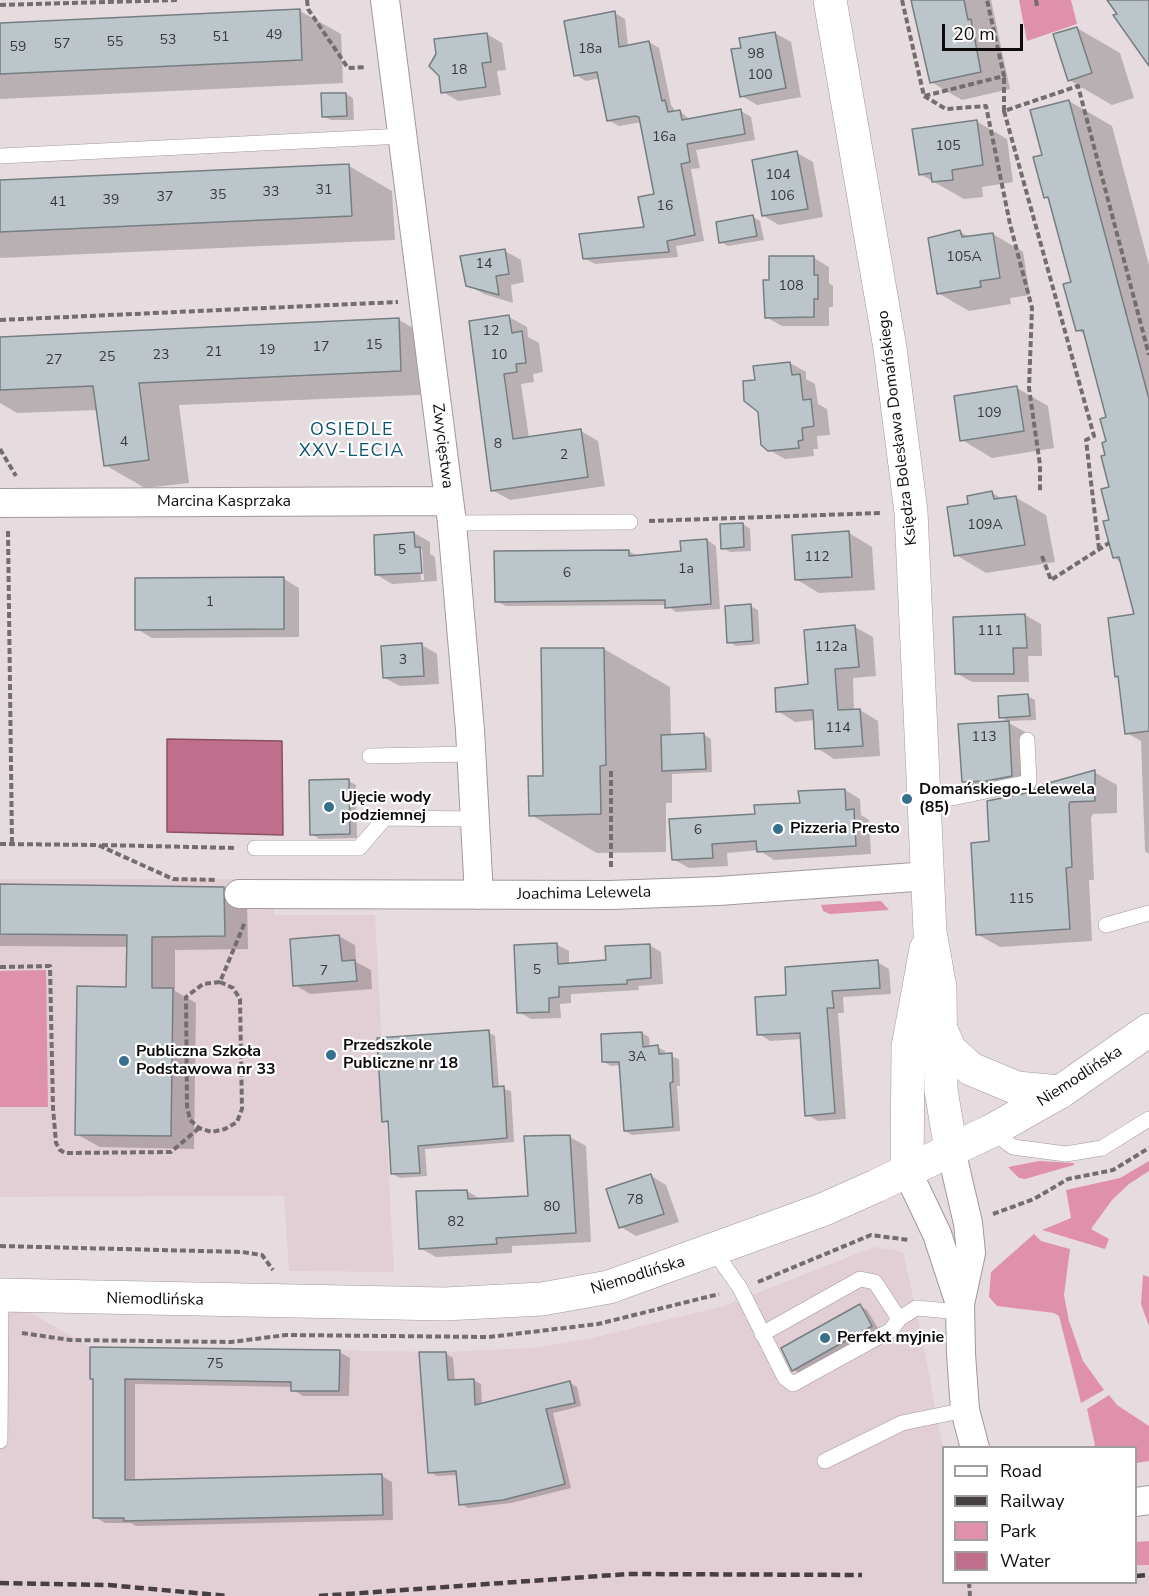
<!DOCTYPE html>
<html>
<head>
<meta charset="utf-8">
<style>
  body { margin:0 }
  #map { position:relative; width:1149px; height:1596px; overflow:hidden; background:#e6dcdf; font-family:"Nunito Sans",sans-serif }
  canvas { display:block }
  .legend { position:absolute; left:942px; top:1446px; width:195px; height:138px; box-sizing:border-box; background:#fff; border:2px solid #9f9d9e; margin:0; padding:8px 10px; list-style:none; font-size:18px; color:#0f0b0c }
  .legend li { display:flex; align-items:center; gap:12px; height:30px }
  .legend b { width:30px; border:2px solid #9f9d9e }
  .scale { position:absolute; left:942px; top:24px; width:81px; height:27px; box-sizing:border-box; border:3px solid #0f0b0c; border-top:0; padding-left:8px; font-size:18px; line-height:21px; white-space:nowrap; color:#0f0b0c; -webkit-text-stroke:4px #fff; paint-order:stroke }
</style>
</head>
<body>
<div id="map">
<canvas width="1149" height="1596"></canvas>
<ul class="legend">
<li><b style="height:8px;background:#fff"></b>Road</li>
<li><b style="height:8px;background:#464042"></b>Railway</li>
<li><b style="height:16px;background:#df91ac"></b>Park</li>
<li><b style="height:16px;background:#bf6e8b"></b>Water</li>
</ul>
<div class="scale">20 m</div>
</div>
<script>
const g = document.querySelector('canvas').getContext('2d');
g.lineJoin = 'round';
function fill(path, color) {
  g.fillStyle = color;
  g.fill(path, 'evenodd');
}
function shape(rows) {
  const path = new Path2D();
  for (const r of rows) {
    path.moveTo(r[0], r[1]);
    for (let i = 2; i < r.length; i += 2) path.lineTo(r[i], r[i + 1]);
  }
  return path;
}
function strokePath(path, color, width, dash) {
  g.strokeStyle = color;
  g.lineWidth = width;
  g.lineCap = dash ? 'butt' : 'round';
  g.setLineDash(dash || []);
  g.stroke(path);
}
function write(font, color, halo, rows, align = 'center') {
  g.font = font + ' "Nunito Sans",sans-serif';
  g.lineWidth = 4.5;
  g.setLineDash([]);
  g.textBaseline = 'middle';
  g.strokeStyle = halo;
  g.fillStyle = color;
  for (const [text, x, y, turn = 0] of rows) {
    g.save();
    g.translate(x, y);
    g.rotate((+turn || 0) * Math.PI / 180);
    g.textAlign = isNaN(turn) ? turn : align;
    if (halo) g.strokeText(text, 0, 0);
    g.fillText(text, 0, 0);
    g.restore();
  }
}
fill(shape([
  [0,879,273,879,274,915,375,915,394,1272,289,1271,284,1196,0,1197],
  [874,1247,903,1252,921,1332,943,1448,944,1582,1136,1582,1136,1554,1149,1553,1149,1596,0,1596,0,1295,90,1347,446,1352,531,1348,588,1339,724,1306]
]), '#e2cfd5');
fill(shape([
  [1019,0,1071,0,1077,24,1027,41],
  [881,901,889,910,830,914,823,911,821,905],
  [46,970,48,1107,0,1107,0,971],
  [1039,1161,1074,1163,1074,1165,1025,1179,1019,1178,1008,1167],
  [1149,1161,1149,1171,1129,1184,1112,1200,1091,1229,1109,1239,1105,1249,1042,1230,1071,1218,1066,1190,1120,1178],
  [1034,1234,1041,1241,1070,1249,1064,1295,1069,1321,1083,1361,1104,1390,1081,1403,1059,1316,1054,1313,997,1306,989,1297,991,1272],
  [1143,1275,1149,1277,1149,1326,1141,1304],
  [1109,1395,1117,1405,1149,1426,1149,1461,1136,1463,1136,1448,1092,1447,1095,1445,1087,1409],
  [1149,1541,1149,1565,1136,1565,1136,1542]
]), '#df91ac');
const water = shape([
  [167,739,282,741,283,835,167,832,167,739]
]);
fill(water, '#bf6e8b');
strokePath(water, '#8a5065', 1.5);
fill(shape([
  [912,0,991,0,1010,89,962,100,931,82],
  [300,11,341,34,343,83,0,99,0,24],
  [615,13,625,19,628,46,649,42,659,48,671,105,676,112,680,111,690,120,741,111,751,117,755,140,696,150,700,168,691,169,704,241,676,246,678,257,595,264,584,258,646,228,656,195,642,122,619,126,608,120,600,78,586,81,576,75],
  [1077,28,1120,53,1134,98,1112,105,1069,80],
  [775,33,791,42,801,97,757,105,742,96],
  [487,34,502,43,506,70,497,71,501,95,458,101,443,92],
  [346,94,353,98,354,120,331,120,323,116],
  [1069,101,1112,126,1149,265,1149,591,1114,557,1107,456,1108,418,1086,335,1077,330,1073,283,1050,199,1046,197,1044,156],
  [976,121,1007,139,1013,182,982,187,983,197,964,199,920,174],
  [797,153,813,162,823,217,779,225,764,216],
  [349,166,392,191,395,240,0,258,0,181],
  [753,217,760,221,764,240,728,246,721,242],
  [960,232,970,237,993,234,1023,252,1030,295,1010,298,1011,304,969,311,938,293],
  [505,251,521,260,524,282,511,285,513,303,484,294,468,285],
  [814,258,829,267,829,283,833,286,833,307,829,307,829,326,782,326,766,317,770,282],
  [509,317,527,327,528,337,539,343,543,372,533,374,534,382,521,384,529,438,581,431,598,441,605,486,510,500,492,490],
  [399,320,439,343,441,394,179,405,189,483,145,488,105,465,98,410,17,413,0,403,0,338],
  [790,363,806,372,806,379,815,384,818,404,827,409,830,435,817,436,818,449,813,449,814,456,785,459,769,450,756,381],
  [1017,388,1048,406,1054,448,992,458,962,440],
  [992,493,1003,499,1015,497,1046,515,1055,562,986,573,956,555,970,506],
  [743,524,750,529,751,551,730,552,723,548],
  [414,533,430,542,430,554,435,557,437,581,392,584,377,575],
  [419,549,422,549,424,580,421,580],
  [849,533,872,547,875,590,819,593,796,579],
  [707,540,716,546,720,609,676,612,667,605,506,606,496,601,628,551,638,556,683,552],
  [284,579,299,588,299,637,152,638,137,629],
  [750,606,758,610,760,644,736,646,729,642],
  [1149,609,1149,854,1145,851,1141,741,1127,733,1120,678,1116,676,1136,615],
  [1025,615,1041,624,1042,656,1028,656,1029,682,972,682,956,673,954,619],
  [855,627,873,637,876,676,853,678,854,711,860,710,878,721,880,756,834,759,817,748,815,720,795,722,778,711,810,686],
  [422,645,437,654,439,684,400,686,385,678],
  [604,649,670,687,671,736,703,734,711,739,712,772,672,774,672,803,666,803,666,852,597,853,531,815,545,777],
  [1028,696,1035,700,1036,720,1008,721,1000,717],
  [1009,723,1025,732,1027,784,979,790,963,781],
  [1094,772,1117,785,1117,813,1093,814,1091,818,1094,880,1089,880,1092,941,1000,947,977,934,1032,793],
  [348,781,356,785,357,838,319,839,312,834],
  [845,790,860,799,861,815,869,820,871,854,774,860,759,850,727,853,728,866,689,868,673,859,756,815],
  [0,885,224,888,247,902,248,949,175,950,175,991,196,1003,194,1149,100,1147,76,1134,128,988,128,947,0,946],
  [339,936,355,945,356,962,371,970,372,989,310,994,295,985,291,940],
  [556,944,569,951,569,964,607,961,649,945,661,952,663,984,638,986,639,990,571,994,571,1003,560,1004,561,1018,531,1019,519,1012],
  [877,962,889,969,891,994,843,997,844,1013,838,1013,846,1119,818,1121,807,1115,802,1039,770,1041,759,1034,788,996],
  [488,1032,495,1036,499,1088,511,1091,514,1142,425,1149,427,1176,400,1178,393,1174,389,1124,384,1121],
  [642,1033,649,1037,650,1048,657,1047,665,1051,665,1055,679,1059,680,1086,677,1086,680,1131,632,1135,625,1131,621,1065,611,1066,604,1062],
  [570,1137,586,1146,591,1242,512,1246,512,1253,436,1257,420,1248,467,1191,482,1200,530,1197],
  [651,1176,666,1185,679,1222,636,1236,621,1227],
  [860,1306,867,1310,879,1330,801,1374,794,1370],
  [339,1352,350,1358,349,1396,303,1396,293,1390,293,1387,135,1384,135,1481,382,1476,392,1482,393,1520,136,1526,131,1523,105,1523,95,1517,95,1380],
  [446,1354,453,1358,455,1381,473,1380,481,1384,482,1405,569,1382,577,1387,581,1406,553,1413,571,1488,511,1503,468,1508,461,1504,458,1475,437,1476,430,1472]
]), '#0003');
const building = shape([
  [911,0,964,0,968,20,971,19,981,72,930,83,911,0],
  [1107,0,1149,0,1149,66,1113,15,1117,14,1107,0],
  [300,9,302,60,0,74,0,23,300,9],
  [615,11,619,47,649,41,662,101,665,100,668,112,680,110,682,120,741,109,745,134,687,144,690,162,681,164,695,235,667,241,669,252,583,259,579,234,644,227,638,197,654,194,639,117,635,116,607,121,597,72,574,76,564,21,615,11],
  [1077,27,1092,73,1068,81,1053,34,1077,27],
  [775,32,786,88,740,97,731,49,741,48,739,38,775,32],
  [487,33,491,62,482,63,486,87,441,93,439,76,429,66,436,54,434,39,487,33],
  [321,93,346,93,347,116,322,117,321,93],
  [1069,100,1149,399,1149,731,1125,734,1118,676,1115,677,1108,618,1134,614,1119,557,1113,558,1103,521,1109,520,1101,489,1109,487,1101,456,1105,455,1102,443,1106,441,1100,419,1106,417,1083,330,1076,331,1063,284,1071,282,1048,197,1044,198,1033,157,1042,155,1030,110,1069,100],
  [977,120,983,165,952,170,953,180,932,182,931,173,919,175,912,129,977,120],
  [797,151,808,209,762,216,752,160,797,151],
  [349,164,352,216,0,232,0,180,349,164],
  [753,215,757,236,719,243,716,222,753,215],
  [960,230,962,237,993,233,1000,278,980,281,981,287,937,294,928,238,960,230],
  [505,249,509,274,496,276,499,295,466,286,460,256,505,249],
  [769,256,814,256,814,275,818,275,818,299,814,299,814,317,765,318,763,280,769,280,769,256],
  [509,315,512,333,522,331,526,363,516,364,517,372,504,374,513,439,581,429,588,477,491,491,469,321,509,315],
  [399,318,401,371,139,383,149,460,104,466,93,386,0,390,0,337,399,318],
  [790,362,792,375,800,374,803,400,811,399,814,426,802,428,803,440,798,441,799,448,768,451,761,445,758,412,744,401,743,381,755,380,753,366,790,362],
  [1017,386,1024,431,960,441,954,396,1017,386],
  [992,491,994,499,1016,496,1025,545,954,556,947,507,968,504,967,496,992,491],
  [743,523,744,547,721,549,720,524,743,523],
  [849,531,852,577,795,580,792,535,849,531],
  [414,532,415,547,420,547,422,573,375,575,374,535,414,532],
  [707,539,711,604,665,608,665,600,495,602,494,551,629,550,629,556,681,551,680,541,707,539],
  [284,577,284,629,135,630,135,578,284,577],
  [751,604,753,641,727,643,725,606,751,604],
  [1025,614,1027,648,1013,648,1014,674,955,674,953,617,1025,614],
  [855,625,859,667,835,669,838,710,860,709,863,746,815,749,813,710,776,712,775,688,808,684,804,630,855,625],
  [422,643,424,676,383,678,381,646,422,643],
  [541,648,604,648,606,765,600,766,601,814,529,816,528,776,543,776,541,648],
  [1028,694,1030,716,999,718,998,696,1028,694],
  [1009,721,1012,776,986,781,962,782,958,724,1009,721],
  [704,733,706,769,662,771,661,735,704,733],
  [1095,770,1095,801,1070,802,1069,805,1072,867,1066,868,1070,929,976,935,971,843,989,841,987,801,1031,792,1038,786,1095,770],
  [349,779,350,834,310,835,309,780,349,779],
  [845,789,846,810,854,809,856,846,757,852,756,841,712,844,713,858,672,860,669,819,755,814,754,805,800,803,798,791,845,789],
  [0,884,224,887,225,936,152,937,152,988,173,988,171,1136,75,1135,77,986,126,987,127,935,0,934,0,884],
  [339,935,342,961,355,960,357,981,293,986,290,939,339,935],
  [557,943,558,964,606,960,605,946,650,944,651,978,627,980,627,984,559,987,559,997,549,998,549,1012,517,1013,514,945,557,943],
  [878,960,880,988,832,991,834,1008,827,1008,835,1113,805,1116,800,1033,757,1035,755,997,786,995,785,967,878,960],
  [489,1030,493,1087,504,1086,507,1138,418,1146,420,1173,391,1174,388,1121,382,1122,377,1038,489,1030],
  [642,1032,643,1047,658,1045,659,1054,672,1053,673,1082,670,1083,673,1127,624,1131,619,1062,602,1062,601,1034,642,1032],
  [570,1135,576,1233,496,1238,497,1244,419,1249,416,1191,467,1190,468,1199,528,1196,524,1136,570,1135],
  [651,1174,664,1214,619,1228,606,1189,651,1174],
  [860,1304,872,1326,792,1371,781,1348,860,1304],
  [90,1347,340,1350,339,1391,291,1391,291,1382,125,1379,125,1480,382,1474,383,1515,124,1521,124,1518,93,1518,93,1379,90,1379,90,1347],
  [419,1352,446,1352,448,1380,474,1379,475,1405,570,1381,575,1403,546,1409,565,1484,503,1500,459,1505,456,1471,428,1473,419,1352]
]);
fill(building, '#bcc5c9');
strokePath(building, '#767e82', 1.5);
const service = shape([
  [0,156,403,136],
  [452,523,630,522],
  [370,756,471,754],
  [925,800,952,798,1029,782,1027,740],
  [255,848,359,848,385,818,475,819],
  [1106,925,1149,913],
  [991,1131,1013,1147,1066,1154,1102,1148,1149,1119],
  [714,1251,740,1288,785,1378,793,1384,891,1330,899,1319,916,1308,961,1312],
  [762,1334,860,1279,875,1282,899,1319],
  [0,1441,1,1295],
  [825,1461,902,1423,965,1410]
]);
const minor = shape([
  [385,0,452,523,470,730,479,895],
  [0,503,448,501],
  [239,894,611,895,718,891,929,876],
  [951,1150,968,1223,971,1253,960,1304,961,1354,965,1410,975,1448],
  [907,1171,937,1234,960,1304],
  [1136,1502,1149,1500]
]);
const tertiary = shape([
  [830,0,890,348,911,512,930,932,940,988,941,1090,951,1150],
  [942,1032,950,1050,971,1069,1017,1088,1060,1092],
  [907,1171,908,1047,926,949]
]);
const primary = shape([
  [0,1295,444,1304,542,1299,609,1287,822,1210,876,1186,991,1131,1060,1092,1149,1030]
]);
strokePath(service, '#a1989b', 16);
strokePath(minor, '#a1989b', 30);
strokePath(tertiary, '#a1989b', 34);
strokePath(primary, '#a1989b', 34);
strokePath(shape([
  [307,0,308,9,348,68,366,67],
  [902,0,924,96,1004,76,987,0],
  [1036,0,1037,6],
  [0,5,179,0],
  [924,96,946,109,986,106,1010,224,1032,308,1029,388,1040,465,1040,492],
  [1004,111,1004,76],
  [0,320,398,302],
  [0,449,16,476],
  [649,521,881,513],
  [8,531,12,844],
  [1099,549,1086,440,1094,436,1004,111,1078,86,1149,355],
  [1042,556,1051,580,1109,543],
  [0,844,98,845,173,879,217,880],
  [102,845,235,848],
  [611,867,611,770],
  [0,967,50,966,53,1108,56,1143,60,1150,65,1153,171,1152,199,1128],
  [220,982,233,988,240,999,242,1109,237,1122,225,1129,212,1132,199,1128,190,1120,187,1106,186,997,203,984,220,982,245,922],
  [993,1214,1034,1199,1068,1179,1113,1170,1149,1148],
  [0,1246,242,1252,262,1255,273,1270],
  [758,1282,871,1235,909,1240],
  [22,1333,70,1340,231,1342,286,1335,489,1337,598,1324,719,1294],
  [969,1582,970,1596]
]), '#746d6f', 4, [6, 3]);
strokePath(service, '#fff', 15);
strokePath(minor, '#fff', 28);
strokePath(tertiary, '#fff', 33);
strokePath(primary, '#fff', 33);
strokePath(shape([
  [1136,1576,1149,1575],
  [0,1583,109,1585,228,1596],
  [319,1596,628,1574,862,1575]
]), '#464042', 4.5, [9, 4.5]);
for (const [x, y, r, color] of [
  [907,799,6,"#37708a"],
  [329,807,6,"#37708a"],
  [778,829,6,"#37708a"],
  [331,1055,6,"#37708a"],
  [124,1061,6,"#37708a"],
  [825,1338,6,"#37708a"]
]) {
  const dot = new Path2D();
  dot.arc(x, y, r, 0, 2 * Math.PI);
  g.fillStyle = color;
  g.fill(dot);
  strokePath(dot, '#fff', 2);
}
write('14px', '#3a3a3b', null, [
  ["49",274,36],
  ["51",221,38],
  ["53",168,41],
  ["55",115,43],
  ["57",62,45],
  ["59",18,48],
  ["18a",590,50],
  ["98",756,55],
  ["18",459,71],
  ["100",760,76],
  ["16a",664,138],
  ["105",948,147],
  ["104",778,176],
  ["31",324,191],
  ["33",271,193],
  ["35",218,196],
  ["106",782,197],
  ["37",165,198],
  ["39",111,201],
  ["41",58,203],
  ["16",665,207],
  ["105A",964,258],
  ["14",484,265],
  ["108",791,287],
  ["12",491,332],
  ["15",374,346],
  ["17",321,348],
  ["19",267,351],
  ["21",214,353],
  ["23",161,356],
  ["10",499,356],
  ["25",107,358],
  ["27",54,361],
  ["109",989,414],
  ["4",124,443],
  ["8",498,445],
  ["2",564,456],
  ["109A",985,526],
  ["5",402,551],
  ["112",817,558],
  ["1a",686,570],
  ["6",567,574],
  ["1",210,603],
  ["111",990,632],
  ["112a",831,648],
  ["3",403,661],
  ["114",838,729],
  ["113",984,738],
  ["6",698,831],
  ["115",1021,900],
  ["5",537,971],
  ["7",324,972],
  ["3A",637,1058],
  ["78",635,1201],
  ["80",552,1208],
  ["82",456,1223],
  ["75",215,1365]
]);
write('16px', '#0f0b0c', '#fff', [
  ["Księdza Bolesława Domańskiego",898,428,-97],
  ["Zwycięstwa",442,446,83],
  ["Marcina Kasprzaka",224,502],
  ["Joachima Lelewela",584,894,-1],
  ["Niemodlińska",1080,1077,-33],
  ["Niemodlińska",638,1276,-17],
  ["Niemodlińska",155,1300,1]
]);
write('bold 16px', '#0f0b0c', '#fff', [
  ["Domańskiego-Lelewela",919,790],
  ["(85)",919,808],
  ["Ujęcie wody",341,798],
  ["podziemnej",341,816],
  ["Pizzeria Presto",790,829],
  ["Przedszkole",343,1046],
  ["Publiczne nr 18",343,1064],
  ["Publiczna Szkoła",136,1052],
  ["Podstawowa nr 33",136,1070],
  ["Perfekt myjnie",837,1338]
], 'left');
g.letterSpacing = '1.5px';
write('18px', '#095570', '#fff', [
  ["OSIEDLE",352,431],
  ["XXV-LECIA",352,452]
]);
g.letterSpacing = '0px';
</script>
</body>
</html>
